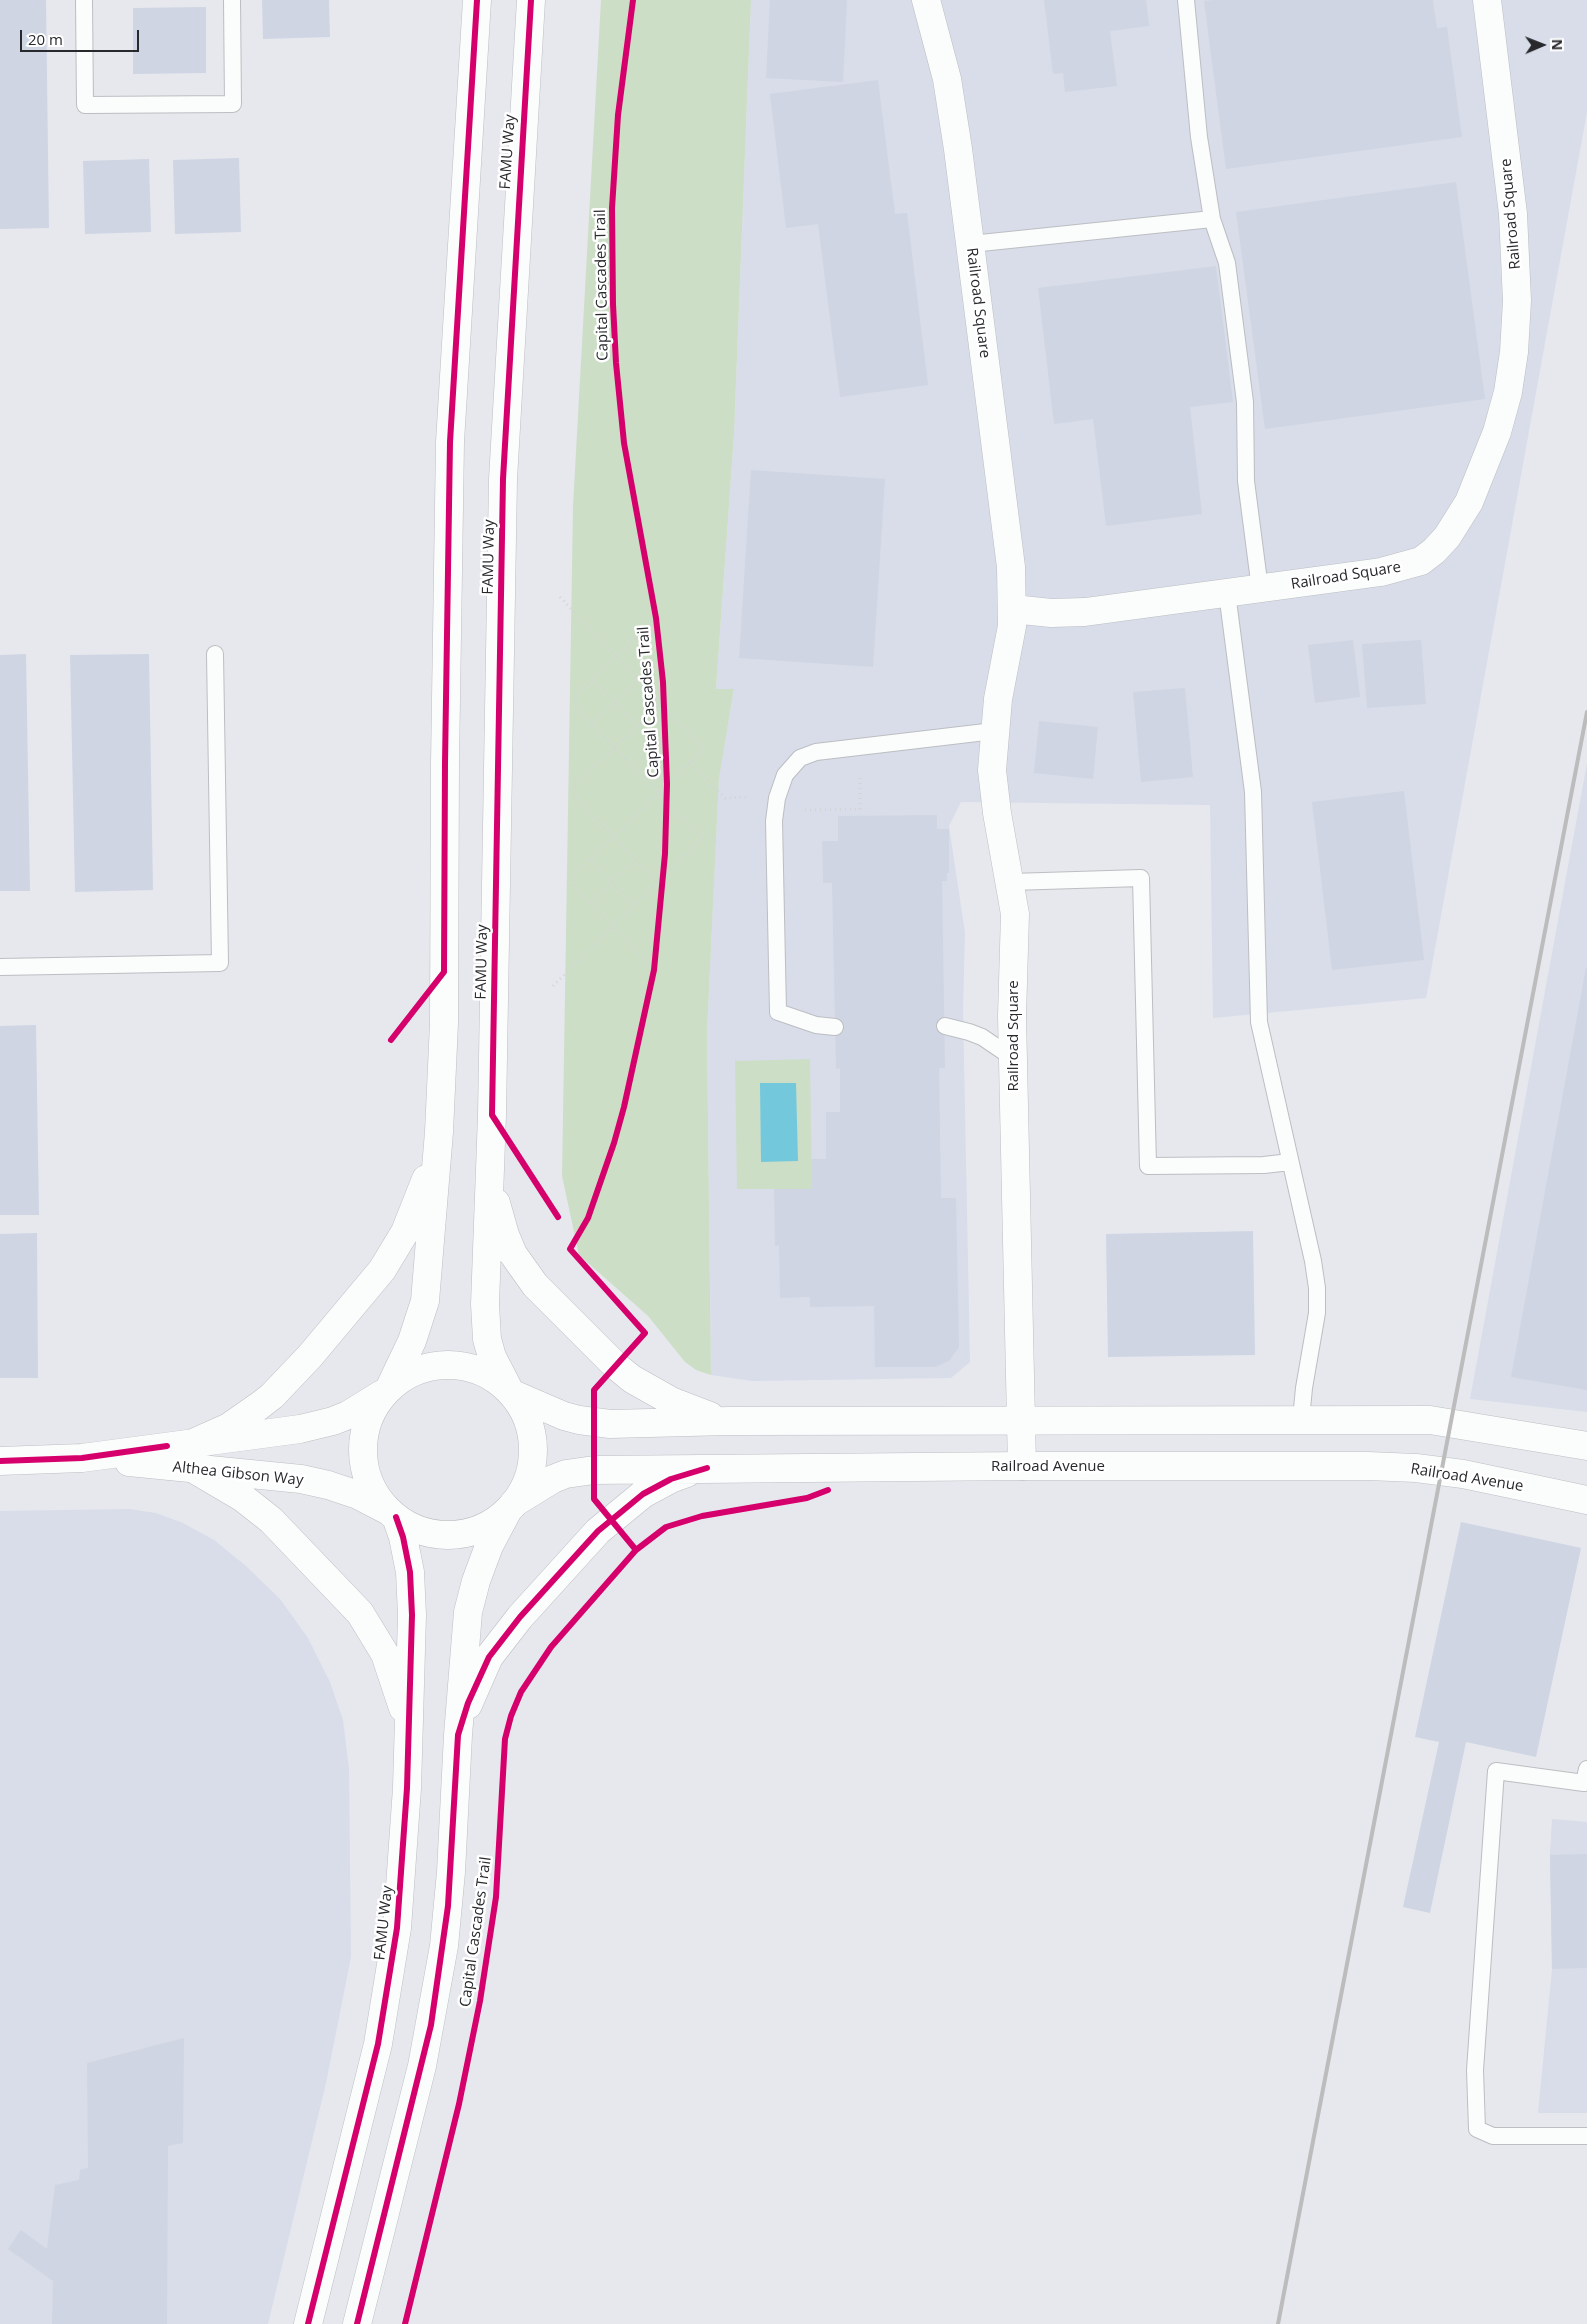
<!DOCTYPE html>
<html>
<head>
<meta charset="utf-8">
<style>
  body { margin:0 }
  #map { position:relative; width:1587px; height:2324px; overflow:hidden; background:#e6e8ee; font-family:"Open Sans",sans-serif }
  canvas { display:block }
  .north { position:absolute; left:1517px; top:20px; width:50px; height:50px; -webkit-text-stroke:4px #fff; paint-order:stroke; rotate:89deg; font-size:14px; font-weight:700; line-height:20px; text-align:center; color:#28292d }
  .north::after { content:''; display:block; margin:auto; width:18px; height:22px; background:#28292d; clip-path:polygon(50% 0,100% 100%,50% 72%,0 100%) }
  .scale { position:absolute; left:20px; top:30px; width:119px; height:22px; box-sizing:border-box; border:2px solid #28292d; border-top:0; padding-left:6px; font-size:15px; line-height:18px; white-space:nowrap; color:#28292d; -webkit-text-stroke:4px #fff; paint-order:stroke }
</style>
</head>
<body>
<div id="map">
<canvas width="1587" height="2324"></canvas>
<div class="north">N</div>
<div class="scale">20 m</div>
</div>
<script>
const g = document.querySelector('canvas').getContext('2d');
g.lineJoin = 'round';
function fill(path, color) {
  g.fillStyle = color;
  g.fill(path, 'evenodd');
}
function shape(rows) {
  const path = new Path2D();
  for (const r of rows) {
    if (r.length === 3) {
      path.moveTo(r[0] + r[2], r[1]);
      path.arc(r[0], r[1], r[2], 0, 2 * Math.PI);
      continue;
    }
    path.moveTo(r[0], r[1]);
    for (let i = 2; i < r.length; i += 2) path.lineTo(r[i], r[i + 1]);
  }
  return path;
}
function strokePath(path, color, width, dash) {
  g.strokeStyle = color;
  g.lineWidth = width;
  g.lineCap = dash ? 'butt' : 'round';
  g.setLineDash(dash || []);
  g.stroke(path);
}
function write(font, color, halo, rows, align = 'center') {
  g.font = font + ' "Open Sans",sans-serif';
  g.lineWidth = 5;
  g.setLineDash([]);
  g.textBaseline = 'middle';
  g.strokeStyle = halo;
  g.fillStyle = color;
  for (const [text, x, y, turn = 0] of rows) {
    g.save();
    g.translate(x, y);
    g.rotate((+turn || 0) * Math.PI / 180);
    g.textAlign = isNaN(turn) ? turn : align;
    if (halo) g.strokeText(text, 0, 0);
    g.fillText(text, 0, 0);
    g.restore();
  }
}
fill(shape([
  [751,0,1587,0,1587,112,1426,998,1213,1018,1210,805,961,802,949,826,965,933,963,1008,970,1362,951,1378,752,1381,711,1375,707,1033,719,775,734,690,716,689,734,435],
  [1587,763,1587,1412,1470,1399],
  [129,1509,156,1513,183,1523,214,1540,246,1566,280,1599,308,1638,330,1682,343,1720,349,1769,351,1957,326,2083,268,2324,0,2324,0,1511],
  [1552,1819,1587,1822,1587,2113,1538,2113,1552,1969,1550,1855]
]), '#d8dde9');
fill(shape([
  [601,0,751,0,734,435,716,689,734,689,719,778,707,1033,711,1375,696,1370,685,1362,648,1316,579,1255,562,1176,573,506],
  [810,1059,812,1189,737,1189,735,1061]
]), '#cddec7');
fill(shape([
  [760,1083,796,1083,798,1161,761,1162]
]), '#74c8dc');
fill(shape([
  [0,0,46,0,49,228,0,229],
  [262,0,329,0,330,37,263,39],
  [770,0,847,0,843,82,766,78],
  [1044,0,1146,0,1149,26,1110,31,1117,86,1065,92,1063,73,1053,74],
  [1213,0,1433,0,1437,28,1447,27,1462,137,1226,169,1204,1],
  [206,7,206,73,133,74,133,8],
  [878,80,895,214,907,213,928,385,840,397,818,224,786,228,770,94],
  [239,158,241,232,175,234,173,160],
  [149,159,151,232,85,234,83,161],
  [1456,182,1485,399,1265,429,1236,212],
  [1216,266,1233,402,1190,407,1202,514,1106,526,1093,419,1054,424,1038,288],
  [751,470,885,479,873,667,739,658],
  [1353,640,1360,697,1315,703,1308,645],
  [1421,640,1426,704,1367,708,1362,644],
  [26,654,30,891,0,891,0,655],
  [149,654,153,890,75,892,70,655],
  [1185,688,1193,777,1141,782,1133,692],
  [1039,721,1098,727,1093,779,1034,773],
  [1404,791,1424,960,1332,970,1312,802],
  [937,815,937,829,949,829,949,873,947,873,947,881,942,881,945,1068,939,1068,941,1198,956,1198,959,1347,949,1361,935,1367,875,1367,874,1306,810,1307,810,1297,780,1298,779,1245,775,1246,774,1189,812,1189,811,1159,826,1159,826,1112,840,1112,840,1068,836,1069,832,883,823,883,822,841,838,841,838,816],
  [1586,968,1587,968,1587,1390,1511,1377],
  [36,1025,39,1215,0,1215,0,1026],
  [1253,1231,1255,1355,1108,1357,1106,1234],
  [37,1233,38,1378,0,1378,0,1234],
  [1461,1522,1581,1548,1536,1757,1466,1742,1430,1913,1403,1907,1439,1742,1415,1737],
  [1587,1854,1587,1968,1552,1969,1550,1855],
  [184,2038,183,2143,168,2146,167,2324,52,2324,53,2281,8,2249,21,2230,47,2249,55,2185,79,2180,80,2170,88,2168,87,2063]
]), '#cfd5e3');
const lane = shape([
  [84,0,85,105,233,104,232,0],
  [1186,0,1199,137,1212,219,1227,263,1245,402,1246,481,1260,589],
  [971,244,1212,219],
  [1227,593,1253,792,1259,1022,1313,1261,1317,1288,1317,1313,1304,1388,1301,1419],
  [1011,882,1141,878,1148,1166,1264,1165,1290,1162],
  [0,967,220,963,215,654],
  [945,1026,969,1032,982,1037,1013,1058],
  [835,1027,816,1025,778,1012,774,821,777,798,785,775,800,758,816,752,994,731],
  [1587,1769,1584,1783,1496,1771,1475,2070,1477,2129,1493,2136,1587,2136]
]);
const street = shape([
  [926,0,947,79,958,149,1011,567,1012,626,998,699,992,770,997,813,1015,914,1012,1016,1022,1466],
  [1013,609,1051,613,1085,612,1381,572,1421,561,1434,551,1447,537,1469,502,1497,432,1508,392,1514,352,1517,301,1513,214,1487,0]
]);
const secondary = shape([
  [496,1203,505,1235,513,1254,535,1285,616,1366,632,1379,671,1401,710,1416],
  [448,1450,85],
  [391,1385,412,1341,425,1301,439,1132,444,1023,445,763,450,442,477,0],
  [508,1388,492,1357,487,1339,485,1304,492,1115,503,479,531,0],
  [513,1394,564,1416,579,1420,610,1424,729,1421,1430,1420,1587,1446],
  [193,1443,229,1427,259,1406,272,1396,310,1356,382,1270,405,1232,426,1179],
  [0,1461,82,1458,300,1429,333,1421,348,1415,382,1394],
  [129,1462,301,1479,328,1485,358,1495,387,1510],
  [192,1468,243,1498,271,1520,360,1613,385,1654,403,1708],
  [514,1503,553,1479,566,1474,594,1470,1022,1466,1368,1466,1416,1468,1463,1474,1587,1500],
  [468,1705,489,1657,520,1617,598,1531,643,1494,671,1479,687,1473],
  [308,2324,378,2044,397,1928,407,1788,412,1615,410,1572,403,1537,396,1517],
  [357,2324,422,2066,444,1946,451,1872,458,1735,468,1612,476,1581,489,1546,507,1512]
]);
strokePath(lane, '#bcbec2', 18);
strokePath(street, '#bcbec2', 29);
strokePath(secondary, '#bcbec2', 29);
strokePath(shape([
  [560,597,704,749,574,875,574,887,654,970],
  [593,680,637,726],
  [592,724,638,680],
  [690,762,725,798,749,797],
  [805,810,860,809,860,776],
  [590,860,635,905],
  [657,882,575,797,575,785,661,704],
  [590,904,636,859],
  [553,986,702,838,575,707,576,696,656,618]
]), '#d3d4d6', 3, [1, 4]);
strokePath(lane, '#fbfcfc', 16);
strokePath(street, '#fbfcfc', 28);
strokePath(secondary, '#fbfcfc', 28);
strokePath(shape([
  [1278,2324,1587,712]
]), '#bcbcbd', 4);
strokePath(shape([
  [531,0,503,479,492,1115,558,1217],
  [633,0,618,115,612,208,613,304,616,363,624,443,656,618,663,682,667,784,665,854,654,970,624,1107,614,1143,588,1218,570,1249,645,1333,594,1390,594,1499,636,1550],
  [391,1040,444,972,445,763,450,442,477,0],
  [0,1461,82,1458,167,1446],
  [308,2324,378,2044,397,1928,407,1788,412,1615,410,1572,403,1537,396,1517],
  [357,2324,431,2025,448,1906,458,1735,468,1703,489,1657,520,1617,598,1531,643,1494,671,1479,707,1468],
  [405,2324,459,2104,480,2001,496,1897,505,1739,511,1716,521,1692,551,1647,636,1550,666,1527,702,1516,807,1498,828,1490]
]), '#d6006c', 6);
write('15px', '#28292d', '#fff', [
  ["FAMU Way",508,152,-86],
  ["Railroad Square",1511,214,-95],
  ["Capital Cascades Trail",602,285,-91],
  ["Railroad Square",978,303,83],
  ["FAMU Way",489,557,-89],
  ["Railroad Square",1346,576,-9],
  ["Capital Cascades Trail",649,702,-94],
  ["FAMU Way",482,962,-89],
  ["Railroad Square",1014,1036,-90],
  ["Railroad Avenue",1048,1467],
  ["Althea Gibson Way",238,1474,6],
  ["Railroad Avenue",1467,1478,9],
  ["FAMU Way",384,1923,-84],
  ["Capital Cascades Trail",476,1932,-82]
]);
</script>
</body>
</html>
